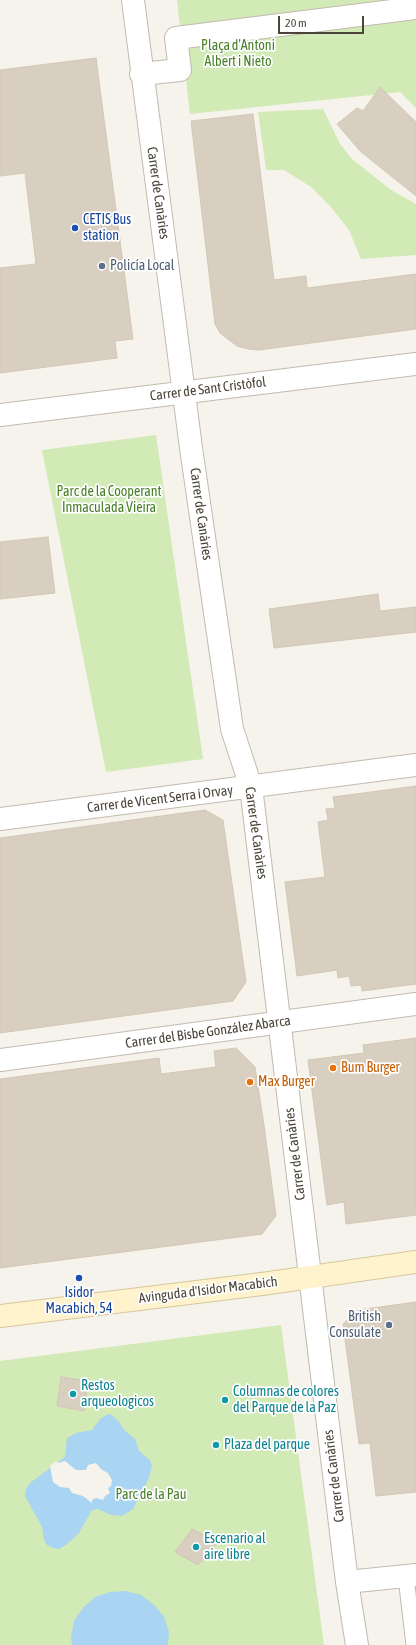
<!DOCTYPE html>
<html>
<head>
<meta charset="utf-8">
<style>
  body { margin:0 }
  #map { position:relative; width:416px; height:1645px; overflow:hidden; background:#f6f3ec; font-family:"Asap Condensed",sans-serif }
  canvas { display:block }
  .scale { position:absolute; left:278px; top:16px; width:86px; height:18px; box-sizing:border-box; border:2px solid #4b4439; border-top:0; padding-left:5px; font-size:12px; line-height:14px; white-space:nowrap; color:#4b4439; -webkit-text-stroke:3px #fff; paint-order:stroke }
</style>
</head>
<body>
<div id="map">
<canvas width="416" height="1645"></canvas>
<div class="scale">20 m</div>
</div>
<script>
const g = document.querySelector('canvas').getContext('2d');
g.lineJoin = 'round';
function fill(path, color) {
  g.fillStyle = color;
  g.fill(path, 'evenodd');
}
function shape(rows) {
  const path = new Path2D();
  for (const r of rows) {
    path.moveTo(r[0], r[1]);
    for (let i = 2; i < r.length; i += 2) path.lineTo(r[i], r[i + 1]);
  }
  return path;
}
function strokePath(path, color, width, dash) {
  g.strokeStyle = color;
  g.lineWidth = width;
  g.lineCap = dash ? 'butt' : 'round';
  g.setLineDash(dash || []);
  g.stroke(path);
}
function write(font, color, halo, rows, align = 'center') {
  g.font = font + ' "Asap Condensed",sans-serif';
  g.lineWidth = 3.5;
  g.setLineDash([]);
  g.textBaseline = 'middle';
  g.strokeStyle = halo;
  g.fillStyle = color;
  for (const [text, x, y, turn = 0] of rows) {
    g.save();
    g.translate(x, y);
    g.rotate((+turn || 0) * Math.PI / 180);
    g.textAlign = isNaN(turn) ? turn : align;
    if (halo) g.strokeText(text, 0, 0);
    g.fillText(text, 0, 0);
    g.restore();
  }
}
fill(shape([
  [177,0,416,0,416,108,400,92,190,114],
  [323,109,340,144,352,159,391,190,416,204,416,255,361,259,349,230,331,207,311,187,284,170,266,170,258,112],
  [156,435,203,759,106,772,42,450],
  [281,1325,324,1645,0,1645,0,1361]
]), '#d2eab5');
fill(shape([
  [108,1414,112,1415,119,1422,125,1431,135,1439,139,1451,150,1460,152,1466,149,1478,133,1509,122,1516,111,1515,98,1509,92,1510,79,1533,66,1545,59,1549,53,1548,47,1545,44,1540,42,1527,25,1496,26,1489,30,1483,65,1457,67,1438,76,1433,92,1430,100,1419],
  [126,1591,141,1595,154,1605,164,1617,169,1632,168,1645,72,1645,71,1637,74,1621,83,1608,95,1597,110,1592]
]), '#a9d4f2');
fill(shape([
  [56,1461,58,1463,65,1461,76,1470,86,1470,88,1465,96,1463,102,1470,108,1473,112,1480,111,1486,108,1488,110,1493,105,1496,103,1500,96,1498,92,1500,92,1503,83,1496,72,1493,69,1488,60,1487,53,1482,50,1466]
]), '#f6f3ec');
const building = shape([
  [96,58,133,339,115,341,117,358,0,373,0,268,36,264,25,173,0,176,0,70,96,58],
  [380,87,416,122,416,196,360,151,337,124,357,108,363,111,380,87],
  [253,114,274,280,306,276,307,288,416,274,416,329,259,350,248,349,237,346,220,333,215,324,191,121,253,114],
  [48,537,55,593,0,599,0,542,48,537],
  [378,594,380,611,416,607,416,632,274,648,269,609,378,594],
  [416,786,416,984,362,991,361,985,351,986,349,976,338,978,337,970,297,976,285,882,325,877,318,822,328,820,326,809,335,808,333,797,416,786],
  [205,810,223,820,246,982,233,1001,0,1033,0,838,205,810],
  [416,1038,416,1215,346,1224,344,1202,327,1205,308,1060,364,1053,363,1045,416,1038],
  [236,1048,255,1067,264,1125,276,1216,262,1234,0,1268,0,1079,159,1058,161,1074,216,1067,214,1051,236,1048],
  [416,1302,416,1492,376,1496,370,1443,359,1444,343,1324,358,1310,416,1302],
  [61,1377,88,1381,84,1411,57,1406,61,1377],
  [192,1529,218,1542,198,1565,175,1552,192,1529]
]);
fill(building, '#d8cfc1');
strokePath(building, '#d3c7b4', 1);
const lane = shape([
  [406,1577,414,1645]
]);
const street = shape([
  [133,0,191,448,232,729,251,787,347,1582,357,1645],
  [141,74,180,70,176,38,416,8],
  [0,415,416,364],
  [0,819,416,765],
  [0,1060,416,1004],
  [347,1582,416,1575]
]);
const secondary = shape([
  [0,1316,262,1284,416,1262]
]);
strokePath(lane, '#c2bbae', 17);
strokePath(street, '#c2bbae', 24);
strokePath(secondary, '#d6c79b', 24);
strokePath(lane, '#fff', 15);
strokePath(street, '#fff', 22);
strokePath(secondary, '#fff3cd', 22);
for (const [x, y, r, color] of [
  [75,228,4,"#1a4fb4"],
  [102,266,4,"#5c6f8a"],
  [333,1068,4,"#e8710a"],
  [250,1082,4,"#e8710a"],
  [79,1278,4,"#1a4fb4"],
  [389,1325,4,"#5c6f8a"],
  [73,1394,4,"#0f9aa8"],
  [225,1400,4,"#0f9aa8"],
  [216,1445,4,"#0f9aa8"],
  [196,1547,4,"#0f9aa8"]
]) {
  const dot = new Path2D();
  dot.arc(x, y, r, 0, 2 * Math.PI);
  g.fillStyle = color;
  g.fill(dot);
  strokePath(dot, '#fff', 1.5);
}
write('14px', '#4a7f2a', '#fff', [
  ["Plaça d'Antoni",238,46],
  ["Albert i Nieto",238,62],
  ["Parc de la Cooperant",109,492],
  ["Inmaculada Vieira",109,508],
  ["Parc de la Pau",151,1495]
]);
write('14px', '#4b4439', '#fff', [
  ["Carrer de Canàries",158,193,82],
  ["Carrer de Sant Cristòfol",208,389,-7],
  ["Carrer de Canàries",201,514,82],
  ["Carrer de Vicent Serra i Orvay",160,799,-7],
  ["Carrer de Canàries",256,833,82],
  ["Carrer del Bisbe González Abarca",208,1032,-8],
  ["Carrer de Canàries",295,1154,-97],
  ["Avinguda d'Isidor Macabich",208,1290,-7],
  ["Carrer de Canàries",334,1476,-97]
]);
write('14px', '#164399', '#fff', [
  ["CETIS Bus",83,220],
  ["station",83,236],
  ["Isidor",79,1293,"center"],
  ["Macabich, 54",79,1309,"center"]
], 'left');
write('14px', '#4e5e75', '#fff', [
  ["Policía Local",110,266],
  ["British",381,1317,"right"],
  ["Consulate",381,1333,"right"]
], 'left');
write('14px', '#c56008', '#fff', [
  ["Bum Burger",341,1068],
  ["Max Burger",258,1082]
], 'left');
write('14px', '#0d838f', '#fff', [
  ["Restos",81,1386],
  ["arqueologicos",81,1402],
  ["Columnas de colores",233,1392],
  ["del Parque de la Paz",233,1408],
  ["Plaza del parque",224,1445],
  ["Escenario al",204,1539],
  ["aire libre",204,1555]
], 'left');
</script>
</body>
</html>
